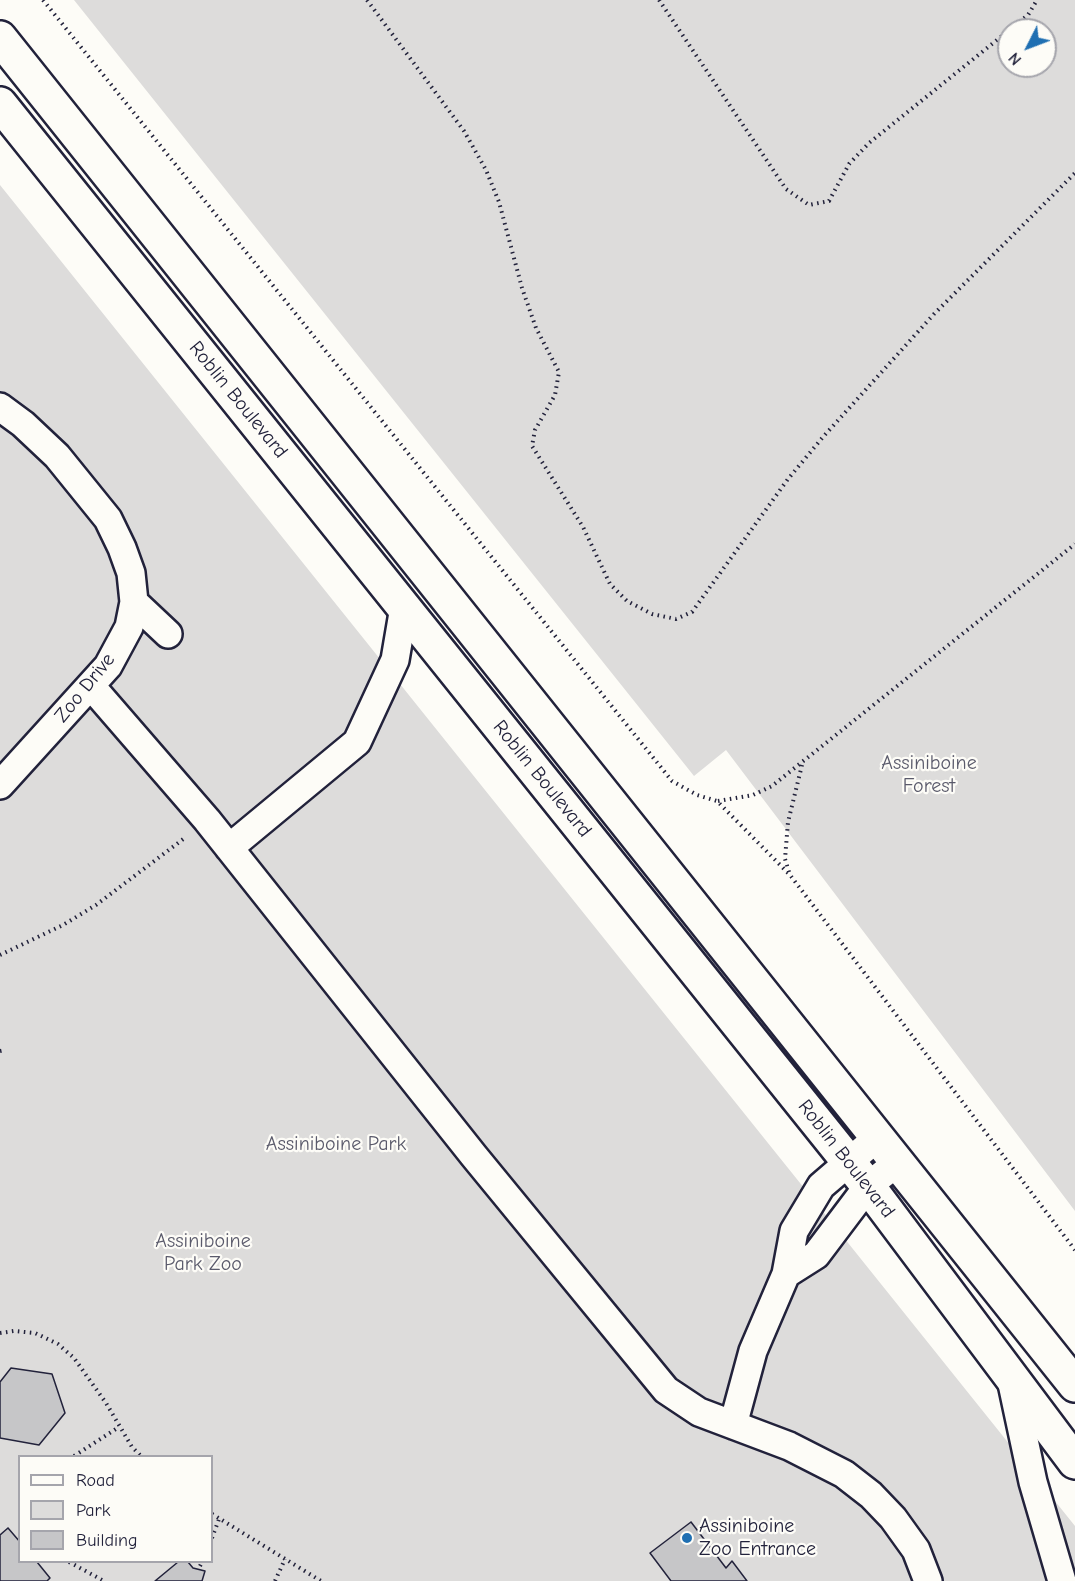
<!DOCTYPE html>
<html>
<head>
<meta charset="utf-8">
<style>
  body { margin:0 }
  #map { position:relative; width:1075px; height:1581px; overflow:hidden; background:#fdfcf7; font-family:"Comic Neue",sans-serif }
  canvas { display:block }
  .legend { position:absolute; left:18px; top:1455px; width:195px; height:108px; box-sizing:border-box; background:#fdfcf7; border:2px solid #a5a5ac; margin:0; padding:8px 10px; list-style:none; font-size:18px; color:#22223b }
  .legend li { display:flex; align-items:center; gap:12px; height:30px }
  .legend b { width:30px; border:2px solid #a5a5ac }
  .north { position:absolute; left:997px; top:18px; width:60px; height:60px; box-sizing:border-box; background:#fdfcf7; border:2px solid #a5a5ac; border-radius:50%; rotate:228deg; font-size:16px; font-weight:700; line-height:24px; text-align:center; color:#22223b }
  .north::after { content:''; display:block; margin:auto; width:21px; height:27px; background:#1f6fb2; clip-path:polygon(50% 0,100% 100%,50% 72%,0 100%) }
</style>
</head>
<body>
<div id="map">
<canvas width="1075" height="1581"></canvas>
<ul class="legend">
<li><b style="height:8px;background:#fdfcf7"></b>Road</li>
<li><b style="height:16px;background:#dddcdb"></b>Park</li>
<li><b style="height:16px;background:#c6c6c8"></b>Building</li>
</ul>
<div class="north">N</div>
</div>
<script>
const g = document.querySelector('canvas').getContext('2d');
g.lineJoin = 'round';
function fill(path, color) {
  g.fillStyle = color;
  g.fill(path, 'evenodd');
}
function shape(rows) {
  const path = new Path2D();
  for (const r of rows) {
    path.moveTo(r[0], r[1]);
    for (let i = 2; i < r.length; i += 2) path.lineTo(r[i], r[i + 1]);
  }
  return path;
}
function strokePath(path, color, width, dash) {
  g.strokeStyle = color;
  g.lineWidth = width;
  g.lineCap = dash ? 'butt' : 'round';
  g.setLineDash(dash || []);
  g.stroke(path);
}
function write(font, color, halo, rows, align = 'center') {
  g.font = font + ' "Comic Neue",sans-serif';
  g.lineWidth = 4.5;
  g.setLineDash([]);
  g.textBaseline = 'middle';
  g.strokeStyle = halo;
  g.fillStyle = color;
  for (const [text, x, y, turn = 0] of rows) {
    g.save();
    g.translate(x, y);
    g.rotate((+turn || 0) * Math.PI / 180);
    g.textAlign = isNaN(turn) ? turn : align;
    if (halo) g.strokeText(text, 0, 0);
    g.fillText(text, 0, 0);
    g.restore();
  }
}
fill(shape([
  [74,0,1075,0,1075,1211,726,750,694,776],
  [1009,30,1045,30,1045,66,1009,66],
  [0,185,1075,1526,1075,1581,0,1581],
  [20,1456,212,1456,212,1562,20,1562]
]), '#dddcdb');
const building = shape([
  [11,1368,52,1374,65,1413,39,1445,0,1438,0,1382,11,1368],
  [691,1522,726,1568,732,1561,747,1581,671,1581,650,1553,691,1522],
  [8,1528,20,1542,20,1562,37,1562,50,1578,47,1581,0,1581,0,1535,8,1528],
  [178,1562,188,1562,193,1568,205,1571,202,1581,155,1581,178,1562]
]);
fill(building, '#c6c6c8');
strokePath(building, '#22223b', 1.5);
const minor = shape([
  [0,407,23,424,57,456,108,519,122,548,131,573,134,602,129,627,108,666,0,785],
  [134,602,168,634],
  [91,686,207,820,474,1156,666,1390,699,1412,789,1446,844,1474,871,1495,893,1518,916,1550,928,1581],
  [229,848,357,742,395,660,404,607],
  [786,1274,816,1255,868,1186,898,1162],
  [1011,1379,1033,1482,1062,1581],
  [733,1425,753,1351,786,1274,794,1231,821,1186,878,1137]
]);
const major = shape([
  [0,38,1075,1385],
  [0,104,868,1186,1075,1462]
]);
strokePath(minor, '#22223b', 32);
strokePath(major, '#22223b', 38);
strokePath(shape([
  [43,0,672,781,697,795,717,801,790,875,1075,1250],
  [367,0,464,131,486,170,499,202,522,288,536,328,559,372,555,395,535,430,532,446,583,527,610,584,627,601,652,614,676,619,692,612,788,479,823,437,934,314,1075,173],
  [659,0,786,189,809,205,829,201,849,164,869,143,1028,15,1037,0],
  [718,801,753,795,772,786,1075,544],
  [789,872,785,859,788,822,802,765],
  [0,955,63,925,96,905,186,837],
  [0,1051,5,1050],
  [0,1333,14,1331,35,1333,58,1344,74,1358,106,1403,132,1447,141,1456],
  [74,1456,119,1427],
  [212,1514,321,1581],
  [212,1538,219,1519],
  [69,1562,104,1581],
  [200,1566,202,1562],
  [275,1581,285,1559]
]), '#22223b', 4, [1.5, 4.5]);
strokePath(minor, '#fdfcf7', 27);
strokePath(major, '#fdfcf7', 33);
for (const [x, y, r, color] of [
  [687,1538,6,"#1f6fb2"]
]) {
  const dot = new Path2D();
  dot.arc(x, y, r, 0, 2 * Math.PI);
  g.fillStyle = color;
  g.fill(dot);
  strokePath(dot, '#fdfcf7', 2);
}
write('20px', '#22223b', '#fdfcf7', [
  ["Roblin Boulevard",238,400,51],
  ["Zoo Drive",85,688,-51],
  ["Roblin Boulevard",542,779,51],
  ["Roblin Boulevard",846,1159,52]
]);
write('20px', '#5a5a6b', '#fdfcf7', [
  ["Assiniboine",929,763],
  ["Forest",929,786],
  ["Assiniboine Park",336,1144],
  ["Assiniboine",203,1241],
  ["Park Zoo",203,1264]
]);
write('20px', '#22223b', '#fdfcf7', [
  ["Assiniboine",699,1526],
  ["Zoo Entrance",699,1549]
], 'left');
</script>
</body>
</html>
